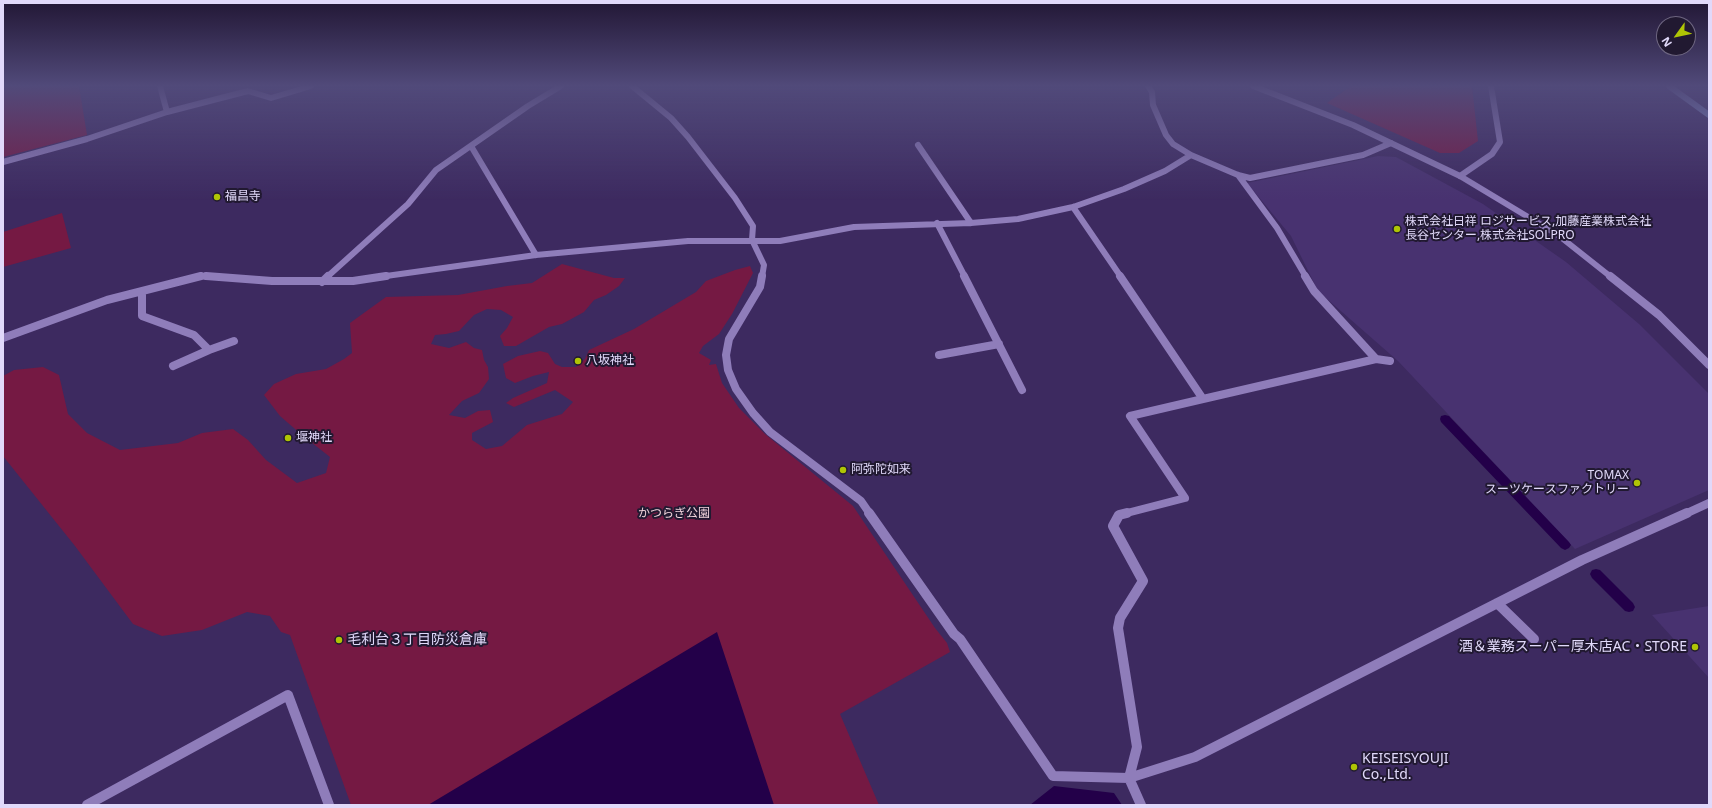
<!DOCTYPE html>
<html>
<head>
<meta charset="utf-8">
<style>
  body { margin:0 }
  #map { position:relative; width:1712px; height:808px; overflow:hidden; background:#3d2a60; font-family:"Noto Sans",sans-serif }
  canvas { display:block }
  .frame { position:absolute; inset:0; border:4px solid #e1d9fa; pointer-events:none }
  .north { position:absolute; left:1656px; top:16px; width:40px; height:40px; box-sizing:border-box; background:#211931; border:1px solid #6e6681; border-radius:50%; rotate:237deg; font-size:11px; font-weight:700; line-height:16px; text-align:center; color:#e1d9fa }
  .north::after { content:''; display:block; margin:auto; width:14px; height:18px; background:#afc505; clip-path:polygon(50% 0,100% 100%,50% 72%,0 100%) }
</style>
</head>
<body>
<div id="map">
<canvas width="1712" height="808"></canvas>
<div class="frame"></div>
<div class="north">N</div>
</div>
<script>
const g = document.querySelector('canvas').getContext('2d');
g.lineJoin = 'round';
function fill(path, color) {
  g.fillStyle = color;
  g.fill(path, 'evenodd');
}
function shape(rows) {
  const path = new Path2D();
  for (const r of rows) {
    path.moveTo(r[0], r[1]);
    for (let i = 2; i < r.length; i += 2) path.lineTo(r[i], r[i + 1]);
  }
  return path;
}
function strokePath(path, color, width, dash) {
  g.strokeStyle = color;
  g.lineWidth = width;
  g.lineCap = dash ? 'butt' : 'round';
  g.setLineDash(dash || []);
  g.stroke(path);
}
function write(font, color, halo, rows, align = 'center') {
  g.font = font + ' "Noto Sans","Noto Sans JP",sans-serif';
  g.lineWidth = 4;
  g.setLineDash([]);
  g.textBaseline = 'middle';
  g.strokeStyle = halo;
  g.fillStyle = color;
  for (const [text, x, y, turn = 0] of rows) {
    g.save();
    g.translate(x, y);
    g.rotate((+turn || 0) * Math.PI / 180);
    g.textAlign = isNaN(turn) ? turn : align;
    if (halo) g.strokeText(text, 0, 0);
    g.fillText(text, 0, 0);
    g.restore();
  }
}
fill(shape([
  [1378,156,1396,157,1483,204,1566,262,1639,324,1709,394,1709,490,1575,549,1398,361,1318,291,1291,236,1247,183],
  [1709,606,1709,678,1652,615]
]), '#483270');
fill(shape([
  [3,86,79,86,87,135,3,157],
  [1351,86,1472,86,1478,141,1459,153,1440,153,1327,103],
  [62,213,71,248,3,267,3,232],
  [562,264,614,278,625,278,619,286,606,295,594,300,584,312,562,324,549,327,516,346,504,346,500,336,507,328,513,317,501,310,487,309,474,315,459,331,446,334,435,335,431,344,449,348,466,342,474,348,482,350,484,360,488,367,489,379,479,393,462,401,449,415,465,418,478,411,490,410,493,422,472,433,472,440,486,449,502,446,527,425,562,414,573,402,555,390,514,407,506,403,513,398,547,383,549,372,533,376,515,383,506,378,503,364,518,356,540,351,548,353,555,364,562,367,576,367,585,359,589,350,634,329,696,292,706,281,735,270,750,266,753,273,732,314,719,334,703,346,699,353,711,360,709,365,716,364,722,383,739,408,765,434,853,506,935,628,947,643,950,652,840,714,879,805,351,805,290,635,281,632,270,616,247,612,202,630,162,636,133,624,75,546,3,456,3,376,14,370,43,367,59,375,68,414,87,433,120,450,178,443,202,433,233,429,248,440,266,460,297,483,326,473,330,457,302,435,280,416,264,395,274,384,296,374,326,369,344,359,352,353,350,323,386,297,458,295,507,286,532,283]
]), '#751943');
fill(shape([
  [717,632,774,805,428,805],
  [1054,786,1114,793,1122,805,1030,805]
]), '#230049');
fill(shape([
  [1445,415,1449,416,1569,542,1571,545,1569,548,1565,550,1561,548,1441,422,1440,419,1441,416,1445,415],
  [1596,569,1600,570,1633,603,1635,607,1633,611,1629,612,1625,611,1592,578,1590,574,1592,570,1596,569]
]), '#230049');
strokePath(shape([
  [160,86,167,112],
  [632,86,671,118,688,137,735,198,753,226,752,240,764,265,762,277],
  [918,145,971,223],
  [471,146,536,255],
  [1191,155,1238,175,1250,178,1363,155,1391,143],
  [3,162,87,139,167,112,248,91,271,98,311,86],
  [1238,175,1277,228,1306,277],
  [1460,176,1492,154,1500,142,1491,86],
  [1073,207,1121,277],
  [937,223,965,277],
  [197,277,202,276,220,277],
  [327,277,408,204,436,170,528,106,561,86],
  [379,277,536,255,688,241,780,241,854,227,971,223,1018,219,1073,207,1124,189,1165,171,1191,155,1173,144,1166,135,1153,105,1152,92,1148,86]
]), '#8f7dba', 6);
strokePath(shape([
  [206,276,272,281,353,281,386,276],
  [762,276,760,287,729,339,726,355,728,370,736,389,753,413,770,432,861,501,870,514],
  [964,276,1022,390],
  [1120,276,1203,399,1376,359,1390,361],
  [1305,276,1314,291,1376,359],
  [322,282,328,276],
  [142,292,142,316,194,335,209,350,234,341],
  [3,338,107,300,201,276],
  [939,355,999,344],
  [173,366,209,350],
  [1123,514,1185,498,1130,416,1203,399],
  [1685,514,1709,503]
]), '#8f7dba', 8);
strokePath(shape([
  [869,513,954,634,960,639,1053,776,1129,778,1195,757,1582,560,1687,513],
  [1127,513,1119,515,1113,526,1143,581,1120,618,1118,628,1137,747,1129,778,1141,805],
  [1497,603,1534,639],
  [87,805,288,695,329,805]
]), '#8f7dba', 10);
strokePath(shape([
  [1253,86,1353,125,1460,176,1558,235,1611,277]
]), '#8f7dba', 6);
strokePath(shape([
  [1610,276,1659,315,1709,365]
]), '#8f7dba', 8);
strokePath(shape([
  [1669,86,1709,115]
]), '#838fc9', 6);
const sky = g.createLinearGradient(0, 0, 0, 200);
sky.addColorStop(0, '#221735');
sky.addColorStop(0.43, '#514a7a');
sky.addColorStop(1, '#514a7a00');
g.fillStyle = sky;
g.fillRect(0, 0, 1712, 200);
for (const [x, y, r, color] of [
  [217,197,4,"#afc505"],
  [1397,229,4,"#afc505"],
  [578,361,4,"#afc505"],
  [288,438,4,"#afc505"],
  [843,470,4,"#afc505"],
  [1637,483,4,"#afc505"],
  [339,640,4,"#afc505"],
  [1695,647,4,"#afc505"],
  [1354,767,4,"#afc505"]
]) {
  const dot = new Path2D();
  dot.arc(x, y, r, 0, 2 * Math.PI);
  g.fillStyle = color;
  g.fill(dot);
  strokePath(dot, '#211931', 1.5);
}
write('12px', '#e1d9fa', '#211931', [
  ["福昌寺",225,197],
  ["株式会社日祥 ロジサービス,加藤産業株式会社",1405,222],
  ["長谷センター,株式会社SOLPRO",1405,236],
  ["八坂神社",586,361],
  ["堰神社",296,438],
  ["阿弥陀如来",851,470],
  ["TOMAX",1629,476,"right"],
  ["スーツケースファクトリー",1629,490,"right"]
], 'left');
write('12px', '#f1d3dc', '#211931', [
  ["かつらぎ公園",674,514]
]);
write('14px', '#e1d9fa', '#211931', [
  ["毛利台３丁目防災倉庫",347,640],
  ["酒＆業務スーパー厚木店AC・STORE",1687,647,"right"],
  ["KEISEISYOUJI",1362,759],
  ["Co.,Ltd.",1362,775]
], 'left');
</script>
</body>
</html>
